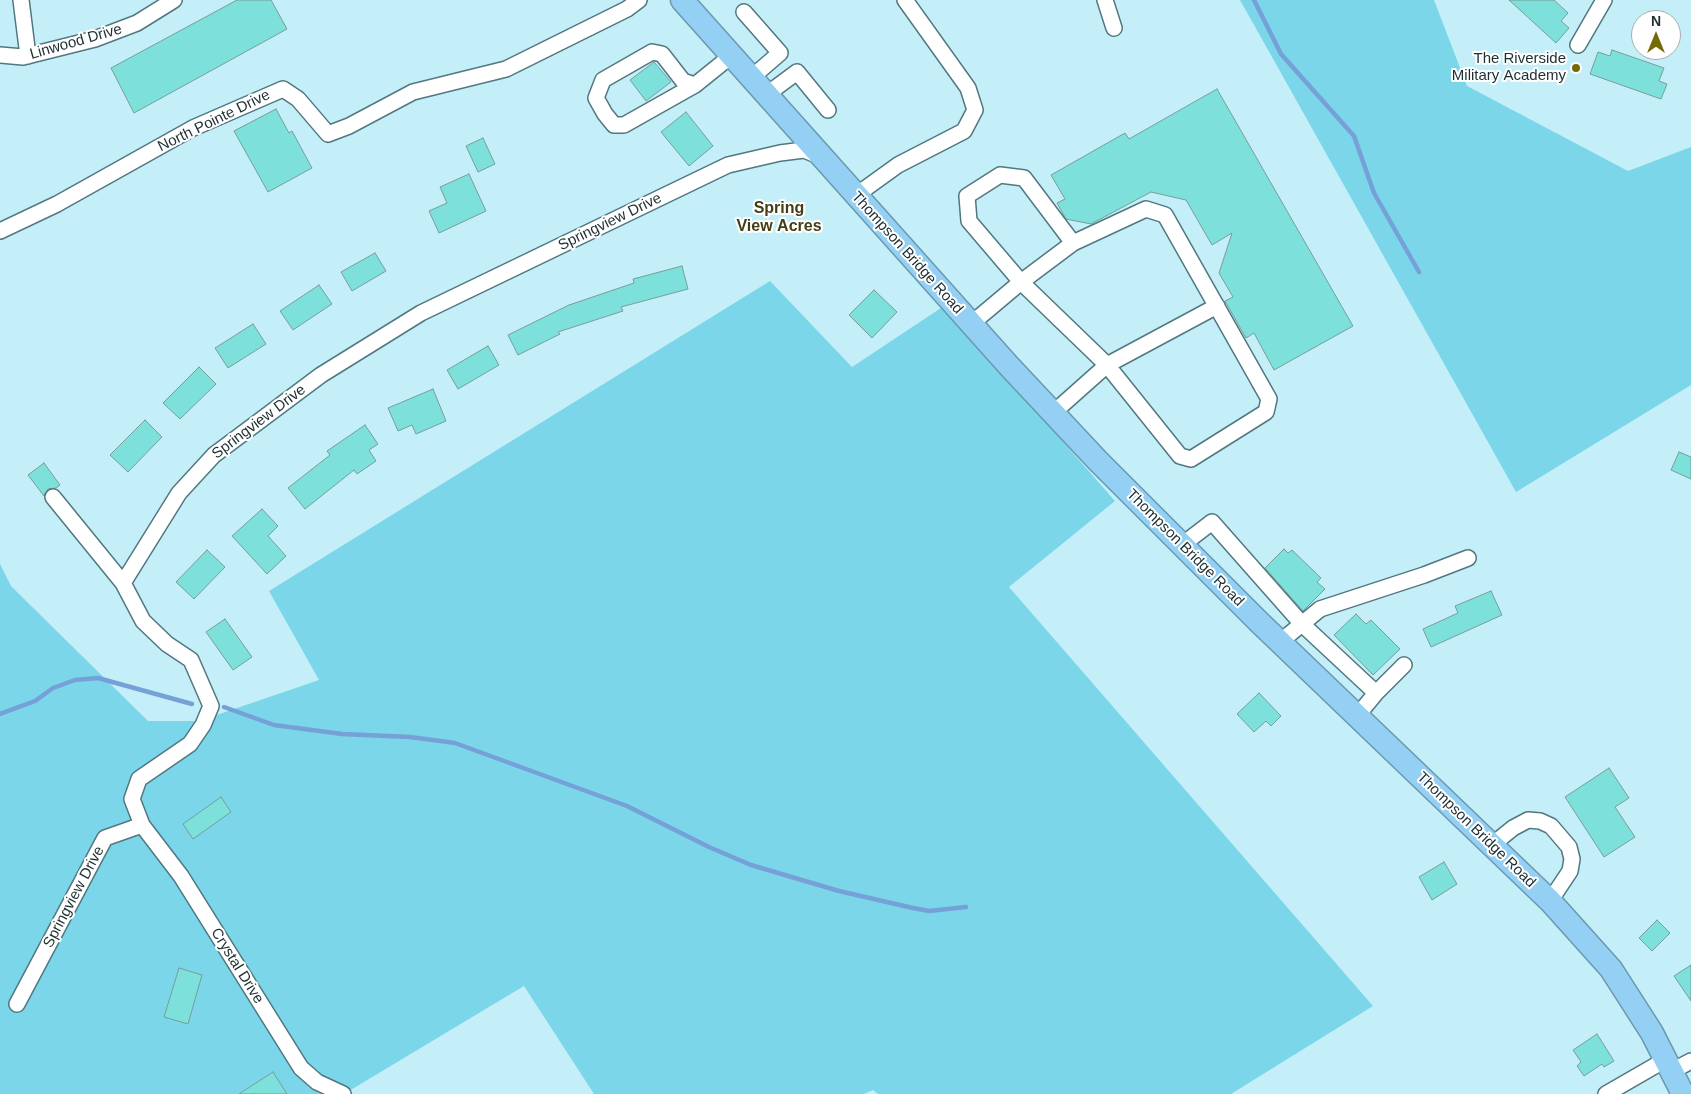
<!DOCTYPE html>
<html>
<head>
<meta charset="utf-8">
<style>
  body { margin:0 }
  #map { position:relative; width:1691px; height:1094px; overflow:hidden; background:#c5eff8; font-family:Helvetica,sans-serif }
  canvas { display:block }
  .north { position:absolute; left:1631px; top:10px; width:50px; height:50px; box-sizing:border-box; background:#fff; border:1px solid #a5acad; border-radius:50%; rotate:0deg; font-size:14px; font-weight:700; line-height:20px; text-align:center; color:#1e2f32 }
  .north::after { content:''; display:block; margin:auto; width:18px; height:22px; background:#756b05; clip-path:polygon(50% 0,100% 100%,50% 72%,0 100%) }
</style>
</head>
<body>
<div id="map">
<canvas width="1691" height="1094"></canvas>
<div class="north">N</div>
</div>
<script>
const g = document.querySelector('canvas').getContext('2d');
g.lineJoin = 'round';
function fill(path, color) {
  g.fillStyle = color;
  g.fill(path, 'evenodd');
}
function shape(rows) {
  const path = new Path2D();
  for (const r of rows) {
    path.moveTo(r[0], r[1]);
    for (let i = 2; i < r.length; i += 2) path.lineTo(r[i], r[i + 1]);
  }
  return path;
}
function strokePath(path, color, width, dash) {
  g.strokeStyle = color;
  g.lineWidth = width;
  g.lineCap = dash ? 'butt' : 'round';
  g.setLineDash(dash || []);
  g.stroke(path);
}
function write(font, color, halo, rows, align = 'center') {
  g.font = font + ' Helvetica,sans-serif';
  g.lineWidth = 4;
  g.setLineDash([]);
  g.textBaseline = 'middle';
  g.strokeStyle = halo;
  g.fillStyle = color;
  for (const [text, x, y, turn = 0] of rows) {
    g.save();
    g.translate(x, y);
    g.rotate((+turn || 0) * Math.PI / 180);
    g.textAlign = isNaN(turn) ? turn : align;
    if (halo) g.strokeText(text, 0, 0);
    g.fillText(text, 0, 0);
    g.restore();
  }
}
fill(shape([
  [1240,0,1434,0,1467,86,1628,171,1691,147,1691,385,1516,492],
  [770,281,852,367,944,306,1115,501,1009,587,1373,1006,1231,1094,878,1094,873,1090,864,1094,594,1094,524,986,344,1094,0,1094,0,564,11,586,148,721,199,721,319,680,269,591]
]), '#7bd6e9');
strokePath(shape([
  [1254,0,1281,54,1354,136,1374,193,1419,272],
  [224,707,274,725,342,734,410,737,455,743,627,806,709,847,751,865,839,891,913,908,929,911,966,907],
  [0,714,35,701,53,688,75,680,98,678,192,704]
]), '#76a0d8', 4.5);
const building = shape([
  [237,0,271,0,287,29,134,113,111,68,237,0],
  [1509,0,1554,0,1568,13,1561,21,1569,28,1556,43,1509,0],
  [1612,50,1664,68,1659,81,1667,84,1661,99,1590,74,1598,52,1610,56,1612,50],
  [654,62,671,82,646,101,630,80,654,62],
  [1217,89,1353,326,1274,370,1254,333,1246,338,1225,301,1233,297,1219,273,1232,233,1212,245,1186,200,1151,192,1091,224,1066,219,1057,203,1065,199,1051,175,1125,133,1129,139,1217,89],
  [276,109,289,133,292,131,312,168,268,192,234,131,276,109],
  [686,112,713,146,689,166,661,132,686,112],
  [483,138,495,164,478,172,466,146,483,138],
  [469,174,486,211,439,233,429,211,447,203,440,187,469,174],
  [375,253,386,271,352,291,341,272,375,253],
  [682,266,688,289,621,307,623,311,558,332,560,334,518,355,508,335,569,305,634,283,633,279,682,266],
  [319,285,332,304,293,330,280,311,319,285],
  [874,290,897,312,872,338,849,315,874,290],
  [253,324,266,344,228,368,215,348,253,324],
  [488,346,499,365,458,389,447,370,488,346],
  [199,367,216,384,180,419,163,403,199,367],
  [433,389,446,421,416,434,412,425,398,431,388,408,433,389],
  [145,420,162,437,128,472,110,455,145,420],
  [365,425,378,444,369,450,376,461,357,474,354,470,305,509,288,488,330,455,327,451,365,425],
  [1679,452,1691,457,1691,479,1671,470,1679,452],
  [44,463,60,485,56,488,48,489,44,496,28,475,44,463],
  [262,509,278,526,268,536,286,556,267,574,232,536,262,509],
  [1284,549,1288,553,1292,550,1321,578,1317,582,1325,589,1303,611,1265,568,1284,549],
  [207,550,225,567,194,599,176,582,207,550],
  [1491,591,1502,615,1431,647,1423,629,1458,613,1455,606,1491,591],
  [1356,614,1366,624,1371,620,1400,649,1373,675,1334,635,1356,614],
  [225,619,252,657,233,670,206,632,225,619],
  [1259,693,1281,716,1271,726,1266,721,1254,732,1237,714,1259,693],
  [1609,768,1629,798,1615,807,1635,837,1604,857,1565,797,1609,768],
  [221,797,231,812,193,839,183,824,221,797],
  [1444,862,1457,884,1432,900,1419,877,1444,862],
  [1657,920,1670,933,1652,951,1639,938,1657,920],
  [1691,965,1691,1001,1674,976,1691,965],
  [179,968,202,975,188,1024,164,1017,179,968],
  [1597,1034,1614,1061,1604,1067,1602,1064,1584,1076,1577,1066,1581,1062,1573,1050,1597,1034],
  [273,1072,287,1094,239,1094,273,1072]
]);
fill(building, '#7de0da');
strokePath(building, '#759e9b', 1);
const minor = shape([
  [21,0,28,56],
  [1105,0,1114,28],
  [744,12,780,53,751,78],
  [1578,45,1604,0],
  [0,55,23,57,95,39,137,23,174,0],
  [695,85,683,81,662,54,652,52,603,80,596,98,605,114,614,125,624,125,695,85,731,56],
  [766,95,797,72,828,110],
  [855,196,898,165,964,131,975,110,968,88,905,0],
  [0,231,57,204,193,128,283,89,298,99,328,134,349,126,413,92,506,69,627,9,639,0],
  [1073,243,1021,282,1107,365,1217,306],
  [971,324,1021,282,969,221,967,196,1000,175,1024,178,1073,243,1146,209,1165,215,1269,399,1266,412,1191,459,1180,456,1107,365,1053,413],
  [53,497,123,583,143,621,167,644,191,660,211,706,203,725,190,744,139,779,132,799,142,825,181,876,301,1068,317,1082,343,1094],
  [1182,545,1212,522,1302,624,1376,693,1357,716],
  [123,583,179,493,214,455,321,375,421,313,728,165,780,153,804,150,819,156],
  [1280,642,1320,609,1424,575,1468,558],
  [1376,693,1404,665],
  [1492,845,1513,828,1528,820,1540,821,1551,826,1569,847,1572,859,1570,871,1550,901],
  [17,1004,105,838,142,825],
  [1672,1071,1691,1061],
  [1606,1094,1665,1060]
]);
const highway = shape([
  [682,0,1009,366,1098,461,1259,622,1550,901,1611,969,1652,1033,1683,1094]
]);
strokePath(minor, '#517880', 18);
strokePath(highway, '#6a98af', 25);
strokePath(minor, '#fff', 15);
strokePath(highway, '#93d0f3', 22);
for (const [x, y, r, color] of [
  [1576,68,5,"#756b05"]
]) {
  const dot = new Path2D();
  dot.arc(x, y, r, 0, 2 * Math.PI);
  g.fillStyle = color;
  g.fill(dot);
  strokePath(dot, '#fff', 2);
}
write('15px', '#1e2f32', '#fff', [
  ["Linwood Drive",76,42,-16],
  ["North Pointe Drive",214,121,-26],
  ["Springview Drive",610,222,-26],
  ["Thompson Bridge Road",907,253,48],
  ["Springview Drive",259,422,-37],
  ["Thompson Bridge Road",1185,548,45],
  ["Thompson Bridge Road",1476,830,44],
  ["Springview Drive",74,897,-62],
  ["Crystal Drive",237,966,58]
]);
write('15px', '#1e2f32', '#fff', [
  ["The Riverside",1566,59],
  ["Military Academy",1566,76]
], 'right');
write('bold 16px', '#433e15', '#fff', [
  ["Spring",779,209],
  ["View Acres",779,227]
]);
</script>
</body>
</html>
